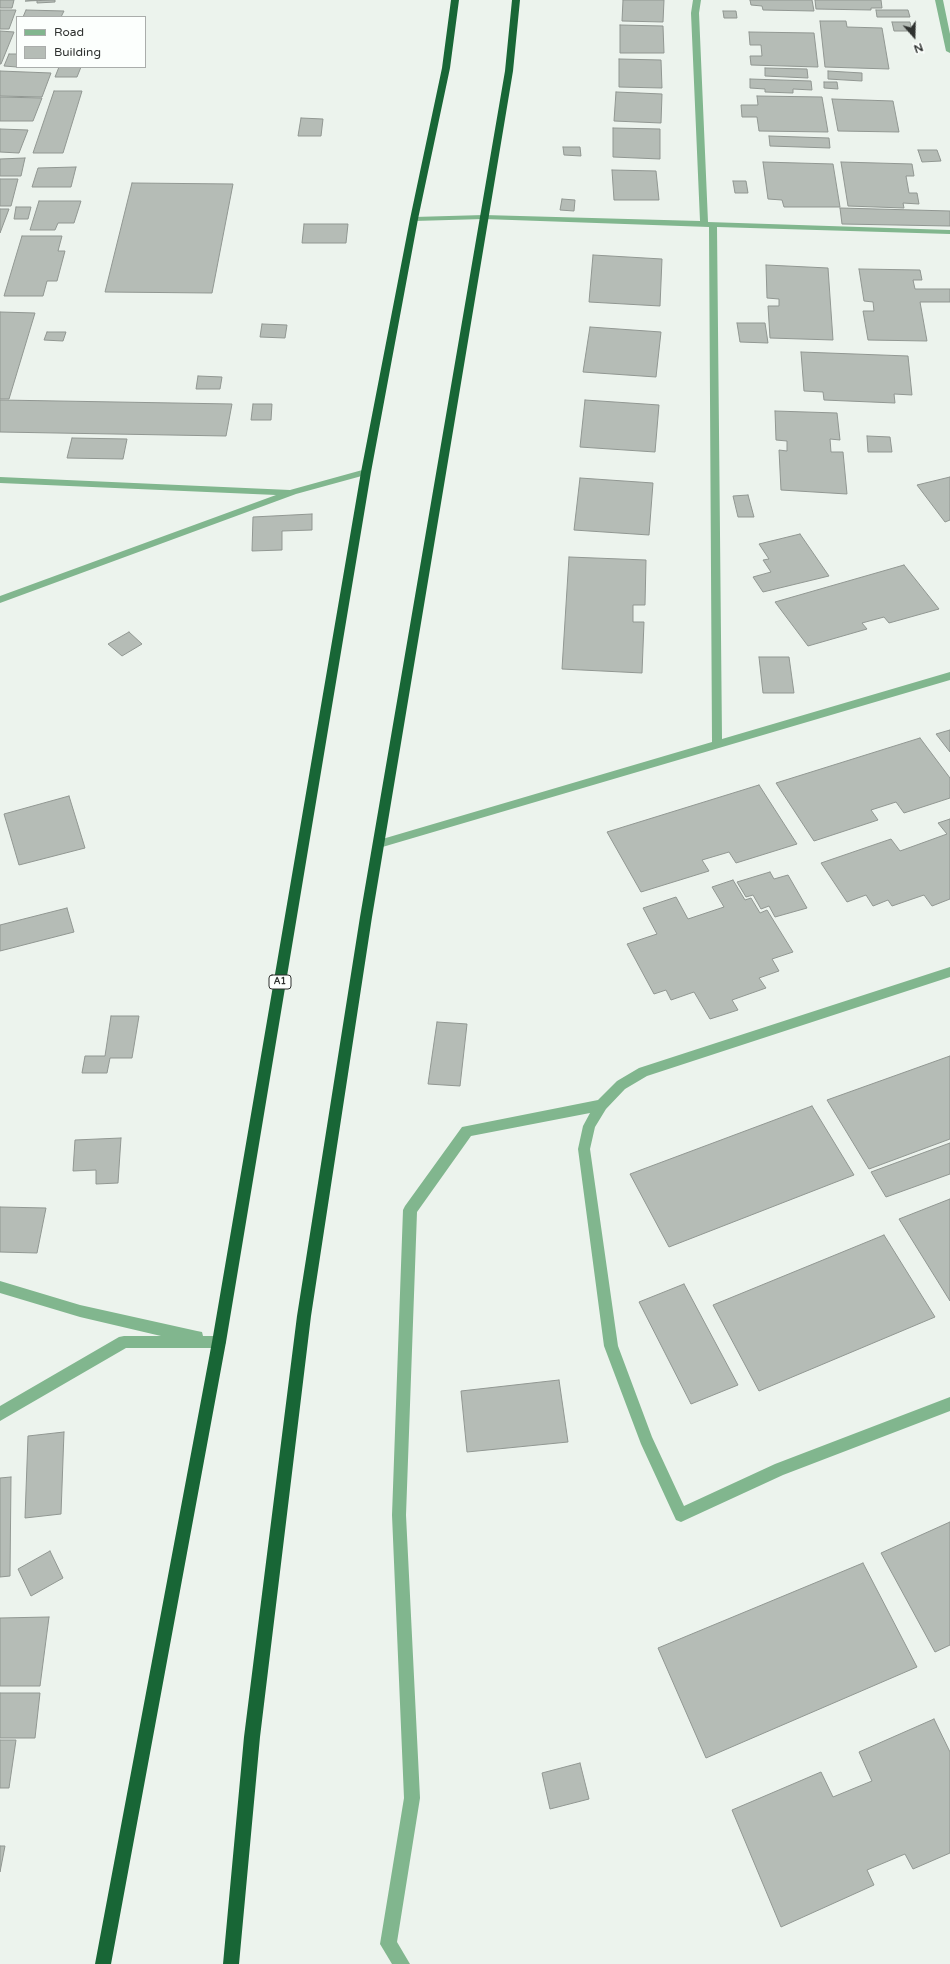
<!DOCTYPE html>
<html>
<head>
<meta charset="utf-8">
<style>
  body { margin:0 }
  #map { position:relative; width:950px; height:1964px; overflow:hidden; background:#ecf3ed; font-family:"Varela Round",sans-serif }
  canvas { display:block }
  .legend { position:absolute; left:16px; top:16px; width:130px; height:52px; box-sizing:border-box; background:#fcfffd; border:1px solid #aaadab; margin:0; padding:5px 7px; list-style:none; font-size:12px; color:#2e312f }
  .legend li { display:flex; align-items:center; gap:8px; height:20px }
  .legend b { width:20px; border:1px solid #aaadab }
  .north { position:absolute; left:894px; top:16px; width:40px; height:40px; -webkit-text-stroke:3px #fcfffd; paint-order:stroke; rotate:160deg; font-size:11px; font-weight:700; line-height:16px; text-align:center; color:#2e312f }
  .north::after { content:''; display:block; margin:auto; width:14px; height:18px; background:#2e312f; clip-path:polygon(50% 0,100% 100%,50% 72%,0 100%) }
</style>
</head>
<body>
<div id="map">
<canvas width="950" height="1964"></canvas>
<ul class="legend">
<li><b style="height:5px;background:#81b68e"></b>Road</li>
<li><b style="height:11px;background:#b5bcb6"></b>Building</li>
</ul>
<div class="north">N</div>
</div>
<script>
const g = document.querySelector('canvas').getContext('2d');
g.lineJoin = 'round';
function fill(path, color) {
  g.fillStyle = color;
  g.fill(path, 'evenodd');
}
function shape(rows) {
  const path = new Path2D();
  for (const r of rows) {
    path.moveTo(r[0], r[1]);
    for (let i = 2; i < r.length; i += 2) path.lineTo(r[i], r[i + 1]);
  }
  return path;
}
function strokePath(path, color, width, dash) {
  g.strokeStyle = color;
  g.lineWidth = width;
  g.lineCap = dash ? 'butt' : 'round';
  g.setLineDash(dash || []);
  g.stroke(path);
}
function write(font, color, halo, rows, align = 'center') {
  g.font = font + ' "Varela Round",sans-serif';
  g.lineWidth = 4;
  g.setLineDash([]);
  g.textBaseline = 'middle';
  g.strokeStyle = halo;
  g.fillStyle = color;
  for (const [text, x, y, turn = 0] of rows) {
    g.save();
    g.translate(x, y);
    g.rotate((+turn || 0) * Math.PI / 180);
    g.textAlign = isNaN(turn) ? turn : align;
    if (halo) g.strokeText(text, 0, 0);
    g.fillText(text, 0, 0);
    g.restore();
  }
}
const building = shape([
  [0,0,14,0,12,8,0,8,0,0],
  [37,0,25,1,55,0,55,2,37,3,37,0],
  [623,0,664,0,663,22,622,21,623,0],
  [750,0,812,0,814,11,763,10,762,6,751,5,750,0],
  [815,0,881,0,882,8,871,8,871,10,816,9,815,0],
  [0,10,16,10,9,29,0,29,0,10],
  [26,10,64,11,61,17,23,17,26,10],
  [876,10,908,10,910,17,877,17,876,10],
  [723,11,736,11,737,18,724,18,723,11],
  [820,21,846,21,847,27,882,28,889,69,825,67,820,21],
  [892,22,910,22,912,31,894,31,892,22],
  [620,25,663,26,664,53,620,53,620,25],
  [0,31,14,32,1,64,0,64,0,31],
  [749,32,814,33,818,67,751,65,750,56,762,56,761,45,750,45,749,32],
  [9,54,17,54,17,67,4,66,9,54],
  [619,59,661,60,662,88,619,87,619,59],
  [59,67,81,67,77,77,55,77,59,67],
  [765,68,807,69,808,78,765,76,765,68],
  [0,71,51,73,42,97,0,96,0,71],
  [828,71,862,73,862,81,828,79,828,71],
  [750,79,811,81,812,90,793,89,793,93,765,92,765,89,750,88,750,79],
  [824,82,837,82,838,89,824,88,824,82],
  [54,91,82,91,63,153,33,153,54,91],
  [616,92,662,94,661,123,614,121,616,92],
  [757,96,822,97,828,132,759,131,757,117,742,117,741,105,758,105,757,96],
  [0,97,42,98,33,121,0,121,0,97],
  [832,99,893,101,899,132,838,131,832,99],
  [301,118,323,119,321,136,298,136,301,118],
  [613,128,660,129,660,159,613,157,613,128],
  [0,129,28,130,19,153,0,152,0,129],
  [769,136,829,138,830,148,770,146,769,136],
  [563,147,580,147,581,156,564,155,563,147],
  [918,150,937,150,941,161,922,162,918,150],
  [25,158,21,176,0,176,0,159,25,158],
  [763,162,833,164,840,207,784,207,782,200,768,199,763,162],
  [841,162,912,164,914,176,906,176,909,193,917,193,919,204,903,203,904,208,848,206,841,162],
  [76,167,71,187,32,187,38,168,76,167],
  [612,170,656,171,659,200,614,200,612,170],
  [0,179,18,179,11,206,0,206,0,179],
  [733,181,746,181,748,193,735,193,733,181],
  [132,183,233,184,212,293,105,292,132,183],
  [562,199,575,200,574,211,560,210,562,199],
  [39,201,81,201,74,223,58,223,55,230,30,230,39,201],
  [16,207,31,207,28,219,14,219,16,207],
  [840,208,950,211,950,226,842,224,840,208],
  [0,209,9,209,0,233,0,209],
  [304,224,348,224,346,243,302,243,304,224],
  [22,236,62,236,58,251,65,251,57,281,47,281,43,296,4,296,22,236],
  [593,255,662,259,660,306,589,302,593,255],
  [766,265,828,268,833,340,770,338,768,306,779,306,779,299,767,298,766,265],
  [859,269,920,270,922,280,913,280,915,289,950,289,950,302,920,302,927,341,868,340,863,311,874,311,873,302,864,301,859,269],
  [0,312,35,313,9,399,0,399,0,312],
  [737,323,765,323,768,343,740,342,737,323],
  [262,324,287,325,285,338,260,337,262,324],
  [590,327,661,332,656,377,583,372,590,327],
  [47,332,66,332,63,341,44,340,47,332],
  [801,352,908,356,912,395,894,394,895,403,824,400,823,392,804,391,801,352],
  [198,376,222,377,220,389,196,389,198,376],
  [0,400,232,404,226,436,0,432,0,400],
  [585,400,659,405,655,452,580,447,585,400],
  [253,404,272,404,271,420,251,420,253,404],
  [775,411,837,413,840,440,830,439,831,452,843,452,847,494,781,490,779,450,787,451,787,441,776,440,775,411],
  [867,436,890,437,892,452,868,452,867,436],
  [72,438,127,439,123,459,67,458,72,438],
  [950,477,950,520,945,522,917,485,950,477],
  [580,478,653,483,649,535,574,530,580,478],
  [748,495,754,517,738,517,733,496,748,495],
  [312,514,312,530,282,531,282,550,252,551,253,517,312,514],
  [800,534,829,576,763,592,753,577,771,572,763,560,769,559,759,544,800,534],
  [569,557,646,560,645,605,633,605,633,622,644,622,642,673,562,669,569,557],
  [904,565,939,609,889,623,884,617,862,623,867,629,808,646,775,602,904,565],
  [129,632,142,644,122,656,108,644,129,632],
  [759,657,789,657,794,693,763,693,759,657],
  [950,730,950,752,936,734,950,730],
  [920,738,950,778,950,798,904,813,896,802,871,810,878,820,814,841,776,783,920,738],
  [759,785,797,844,736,863,729,852,702,860,709,871,641,892,607,832,759,785],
  [69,796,85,848,19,865,4,814,69,796],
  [950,819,950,899,932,906,924,895,892,906,888,900,873,906,866,895,847,902,821,863,891,839,900,851,947,834,938,823,950,819],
  [770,872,774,879,788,875,807,908,775,917,769,906,761,909,753,895,746,897,737,882,770,872],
  [733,880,745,900,751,898,760,913,767,910,793,952,772,959,779,971,759,978,766,988,732,1000,738,1010,710,1019,694,992,671,1000,666,990,654,994,627,944,657,934,643,908,676,897,688,919,724,907,712,887,733,880],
  [67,908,74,932,0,951,0,925,67,908],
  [111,1016,139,1016,132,1058,110,1058,107,1073,82,1073,85,1056,105,1056,111,1016],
  [437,1022,467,1024,460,1086,428,1084,437,1022],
  [950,1056,950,1139,869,1169,827,1100,950,1056],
  [812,1106,854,1175,669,1247,630,1174,812,1106],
  [121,1138,118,1183,96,1184,96,1170,73,1171,75,1140,121,1138],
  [950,1143,950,1174,886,1197,871,1172,950,1143],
  [950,1199,950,1301,899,1219,950,1199],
  [0,1207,46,1208,37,1253,0,1252,0,1207],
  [884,1235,935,1317,759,1391,713,1305,884,1235],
  [684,1284,738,1385,691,1404,639,1302,684,1284],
  [559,1380,568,1442,467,1452,461,1391,559,1380],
  [64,1432,61,1514,25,1518,28,1436,64,1432],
  [11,1477,10,1576,0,1577,0,1478,11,1477],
  [950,1522,950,1645,935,1652,881,1553,950,1522],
  [50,1551,63,1578,31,1596,18,1569,50,1551],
  [863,1563,917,1667,706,1758,658,1648,863,1563],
  [49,1617,40,1686,0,1686,0,1618,49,1617],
  [0,1693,40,1693,35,1738,0,1738,0,1693],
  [934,1719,950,1752,950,1853,913,1869,905,1854,867,1870,874,1885,781,1927,732,1810,821,1772,833,1797,872,1781,859,1752,934,1719],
  [0,1740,16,1740,9,1788,0,1788,0,1740],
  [580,1763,589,1799,550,1809,542,1773,580,1763],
  [0,1846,5,1846,0,1872,0,1846]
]);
fill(building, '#b5bcb6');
strokePath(building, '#919792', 1);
fill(shape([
  [693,0,701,0,699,13,708,222,950,230,950,234,717,227,722,739,950,672,950,680,379,848,375,847,373,844,375,841,379,840,712,742,709,227,484,219,414,221,410,219,414,217,484,215,700,221,691,13,693,0],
  [935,0,943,0,950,34,950,53,946,51,935,0],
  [366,469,371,472,369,474,296,494,0,603,0,596,276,495,0,483,0,477,290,490,366,469],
  [950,967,950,977,647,1076,625,1089,606,1109,595,1127,590,1149,618,1346,652,1437,684,1506,775,1464,950,1397,950,1411,783,1475,681,1522,676,1520,641,1444,604,1346,578,1149,583,1126,590,1113,471,1136,417,1212,406,1515,420,1798,397,1942,410,1964,392,1964,380,1944,404,1798,392,1515,403,1210,405,1206,462,1127,598,1100,617,1081,639,1068,950,967],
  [0,1281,80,1305,197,1331,202,1332,203,1336,219,1336,224,1337,226,1342,224,1347,219,1348,126,1348,0,1421,0,1406,119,1337,124,1336,161,1336,80,1317,0,1293,0,1281]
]), '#81b68e');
fill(shape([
  [451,0,459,0,450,68,418,219,371,472,226,1342,111,1964,95,1964,212,1342,361,472,410,219,442,68,451,0],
  [512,0,520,0,513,71,372,917,311,1316,260,1737,239,1964,223,1964,244,1737,297,1316,360,917,505,71,512,0]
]), '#186636');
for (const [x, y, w] of [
  [280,982,22]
]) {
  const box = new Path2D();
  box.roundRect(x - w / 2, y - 7, w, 14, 3);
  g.fillStyle = '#fcfffd';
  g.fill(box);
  strokePath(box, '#2e312f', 1);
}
write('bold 9px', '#2e312f', null, [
  ["A1",280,982]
]);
</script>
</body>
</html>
